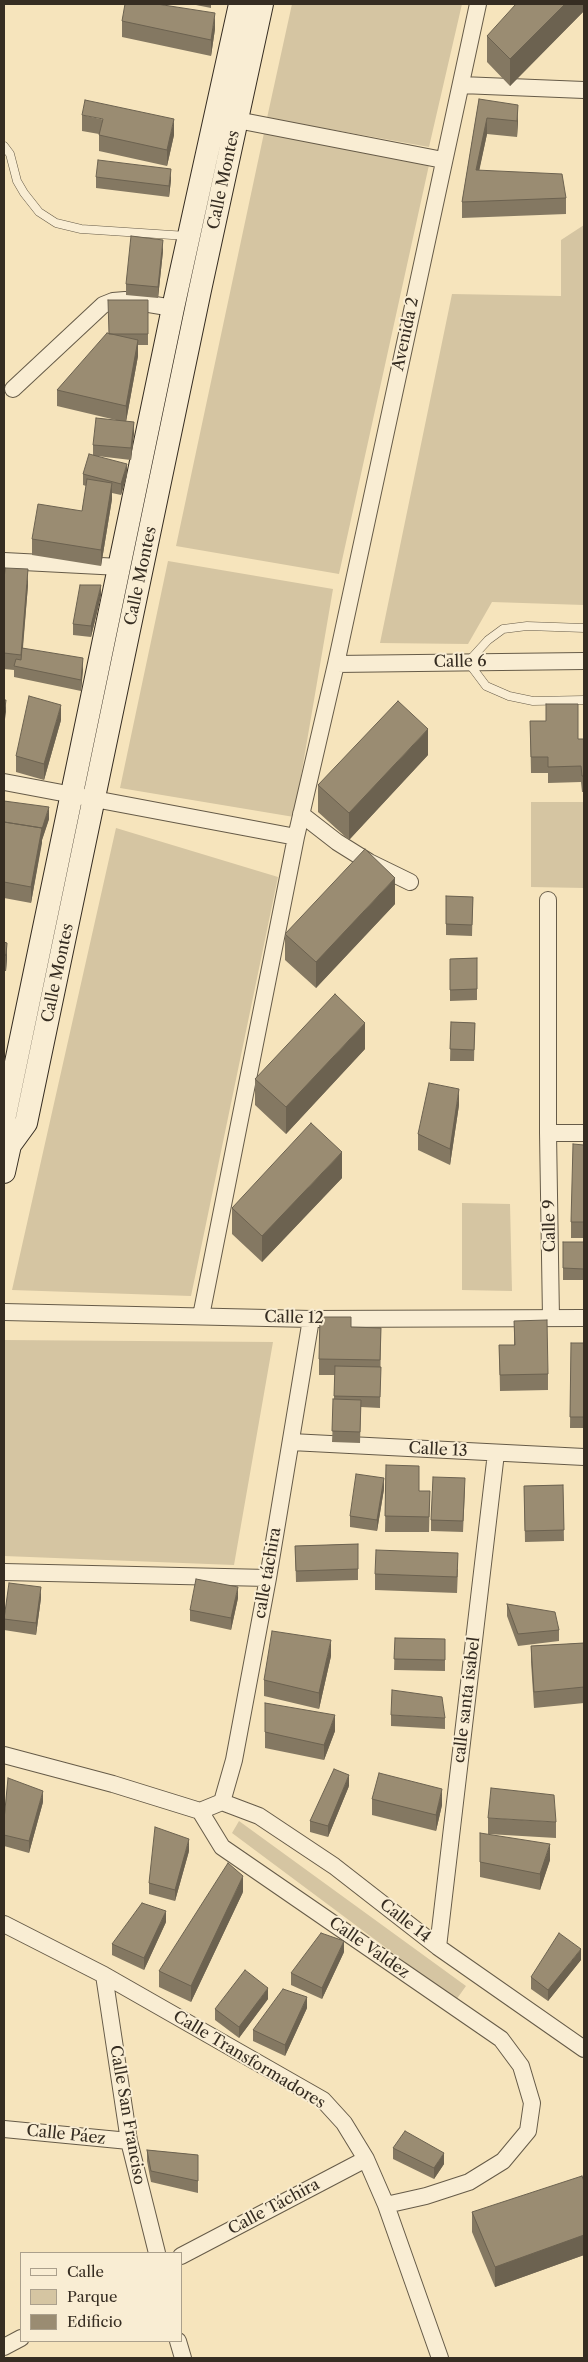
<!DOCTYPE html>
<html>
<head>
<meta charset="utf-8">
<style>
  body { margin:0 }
  #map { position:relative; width:588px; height:2362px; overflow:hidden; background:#f6e4bc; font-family:"Libre Caslon Text",serif }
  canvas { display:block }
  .frame { position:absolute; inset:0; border:5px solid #362d22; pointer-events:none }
  .legend { position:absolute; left:20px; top:2252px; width:162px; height:90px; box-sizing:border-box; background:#f9edd3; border:1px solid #aba08c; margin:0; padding:6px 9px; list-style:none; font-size:15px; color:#362d22 }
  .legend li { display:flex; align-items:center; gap:10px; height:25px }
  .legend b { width:25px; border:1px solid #aba08c }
</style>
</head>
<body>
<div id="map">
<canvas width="588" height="2362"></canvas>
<div class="frame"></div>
<ul class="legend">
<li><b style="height:6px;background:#f9edd3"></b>Calle</li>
<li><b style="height:14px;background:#d5c5a2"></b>Parque</li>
<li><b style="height:14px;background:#9a8c72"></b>Edificio</li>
</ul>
</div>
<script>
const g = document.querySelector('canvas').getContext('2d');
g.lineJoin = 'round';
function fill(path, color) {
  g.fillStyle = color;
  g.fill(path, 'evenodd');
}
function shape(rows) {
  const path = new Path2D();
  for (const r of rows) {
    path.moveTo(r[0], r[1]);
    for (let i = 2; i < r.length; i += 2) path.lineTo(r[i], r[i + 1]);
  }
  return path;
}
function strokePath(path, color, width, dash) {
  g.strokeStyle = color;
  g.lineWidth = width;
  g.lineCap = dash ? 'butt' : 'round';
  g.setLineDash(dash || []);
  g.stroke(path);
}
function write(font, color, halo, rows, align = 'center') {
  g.font = font + ' "Libre Caslon Text",serif';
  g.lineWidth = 4;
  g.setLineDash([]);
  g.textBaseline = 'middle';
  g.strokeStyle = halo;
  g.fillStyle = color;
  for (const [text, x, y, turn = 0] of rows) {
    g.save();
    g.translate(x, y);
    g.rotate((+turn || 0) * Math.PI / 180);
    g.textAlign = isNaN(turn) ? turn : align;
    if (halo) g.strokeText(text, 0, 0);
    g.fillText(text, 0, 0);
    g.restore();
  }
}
fill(shape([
  [292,4,462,4,429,147,267,118],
  [264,133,429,165,339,574,176,546],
  [584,225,584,605,492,602,468,644,380,643,452,294,561,296,561,240],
  [168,561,333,589,294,817,120,788],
  [531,802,584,802,584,888,531,887],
  [116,828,278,877,191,1296,12,1290],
  [462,1203,510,1204,512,1291,462,1290],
  [4,1340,273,1342,234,1565,4,1556],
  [239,1821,466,1986,456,2000,232,1833]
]), '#d5c5a2');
const lane = shape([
  [4,146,10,154,17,181,24,193,39,212,56,223,81,229,187,236],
  [584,628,527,626,503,629,488,640,468,662,486,686,509,696,533,701,584,700]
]);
const street = shape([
  [461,85,584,90],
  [237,120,443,160],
  [13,389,103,305,113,301,125,300,173,308],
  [4,561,120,567],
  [336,664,584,661],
  [4,782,296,837],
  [301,814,337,842,369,862,410,882],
  [548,900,548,1133,551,1318],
  [548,1133,584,1133],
  [4,1312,311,1319,584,1318],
  [201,1316,296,837,336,664,478,4],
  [291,1442,584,1457],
  [4,1572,268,1578],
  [4,1755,113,1784,200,1811,222,1847,501,2039,521,2066,532,2103,528,2131,503,2161,469,2182,426,2196,386,2205],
  [222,1802,259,1816,334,1866,438,1947,584,2049],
  [200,1811,222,1802,234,1760,268,1578,311,1319],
  [4,1924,104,1975,323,2100,344,2123,366,2159,386,2205,440,2358],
  [438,1947,496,1453],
  [104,1975,129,2141,157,2253],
  [4,2129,129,2141],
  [181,2256,366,2159],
  [178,2341,183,2358],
  [4,2347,21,2338]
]);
const secondary = shape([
  [10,1145,4,1120,173,308,240,4],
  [4,1172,10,1145,26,1123,200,290,262,4]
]);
strokePath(lane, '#665b48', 9);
strokePath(street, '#665b48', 18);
strokePath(secondary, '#362d22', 24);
strokePath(lane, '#f9edd3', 8);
strokePath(street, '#f9edd3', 16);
strokePath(secondary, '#f9edd3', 22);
fill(shape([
  [191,4,211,4,211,8],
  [584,4,584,11,510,86,487,62,487,36],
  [122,21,215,29,211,56,122,37],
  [479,99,518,121,517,137,487,134,479,170,566,198,566,214,462,218,462,202],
  [82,115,174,135,167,166,99,151,99,134,82,131],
  [96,177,171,180,169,197,96,188],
  [163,251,158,298,126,295,126,284],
  [148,300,148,345,138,345,138,356,126,421,134,433,131,460,97,456,127,475,121,495,112,493,112,499,101,566,32,555,32,539,82,511,86,486,83,485,83,474,93,455,93,445,116,420,57,406,57,390,109,334],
  [4,581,28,585,23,648,83,669,81,691,14,677,14,670,4,669],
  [101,596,91,637,73,635,73,624],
  [61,720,44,780,16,772,16,756],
  [530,721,578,739,584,739,584,792,582,792,581,782,548,783,548,773,531,773],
  [428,755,349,840,318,812,318,785],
  [4,805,49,819,42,840,31,903,4,898],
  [446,896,473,897,472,936,446,935],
  [395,904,316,988,285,960,285,934],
  [4,942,7,958,6,971,4,971],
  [477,958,477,1000,450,1001,450,959],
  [451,1022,475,1023,474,1061,450,1061],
  [365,1049,286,1134,255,1105,255,1079],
  [459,1105,450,1165,418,1150,418,1134],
  [584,1145,584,1238,571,1238,571,1222],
  [342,1178,262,1262,232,1234,232,1208],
  [563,1242,584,1242,584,1280,563,1280],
  [514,1321,548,1374,548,1390,500,1391,499,1345,514,1345],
  [351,1327,381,1328,380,1408,361,1407,360,1443,332,1442,335,1375,319,1375,319,1359],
  [571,1343,584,1343,584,1428,570,1428],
  [386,1465,419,1491,430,1491,429,1532,385,1532],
  [563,1485,564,1541,525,1542,524,1486],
  [384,1489,377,1531,350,1527,350,1516],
  [465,1489,463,1532,431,1531,431,1520],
  [358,1544,358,1580,296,1582,295,1546],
  [458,1569,457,1593,375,1590,375,1574],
  [41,1598,36,1635,4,1630,4,1619],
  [238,1598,231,1630,190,1621,190,1610],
  [507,1604,559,1630,559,1641,518,1646,507,1616],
  [395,1638,445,1639,445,1671,394,1670],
  [584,1643,584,1703,534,1708,531,1662,531,1646],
  [331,1656,319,1709,264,1696,264,1680],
  [265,1703,335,1731,324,1760,265,1748],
  [391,1715,445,1718,445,1729,391,1726],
  [349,1786,328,1837,310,1832,310,1821],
  [372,1799,442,1805,436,1831,372,1815],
  [43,1802,29,1853,4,1846,4,1820],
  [488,1818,556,1822,556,1838,488,1834],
  [480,1833,550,1860,540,1890,480,1877],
  [189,1851,175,1901,149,1894,149,1883],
  [243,1892,191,2002,159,1987,159,1971],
  [166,1922,144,1970,112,1955,112,1944],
  [344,1952,322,1999,291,1985,291,1973],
  [581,1960,548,2001,531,1989,531,1977],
  [268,1999,239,2038,215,2020,215,2009],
  [307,2008,285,2056,253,2041,253,2030],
  [393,2148,444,2164,434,2179,393,2159],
  [147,2150,198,2155,198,2193,151,2182,147,2161],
  [584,2181,584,2255,495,2287,472,2232,472,2212]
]), '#847862');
fill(shape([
  [565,4,584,4,584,11,510,86,510,59],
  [215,13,215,29,211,56,211,40],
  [518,105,518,121,517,137,517,121],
  [487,118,487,134,476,186,476,170],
  [174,119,174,135,167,166,167,150],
  [171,169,171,180,169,197,169,186],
  [163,240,163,251,158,298,158,287],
  [138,340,138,356,126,422,126,406],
  [134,422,134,433,131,460,131,448],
  [127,464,127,475,121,495,121,484],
  [112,483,112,499,101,566,101,550],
  [28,569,28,585,21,667,21,655],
  [101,585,101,596,91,637,91,626],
  [83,658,83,669,81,691,81,680],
  [6,700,6,712,4,726,4,715],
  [61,705,61,720,44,780,44,764],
  [428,729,428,755,349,840,349,813],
  [49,807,49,819,42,840,42,829],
  [42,828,42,843,31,903,31,887],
  [395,878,395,904,316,988,316,962],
  [7,943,7,958,6,971,6,955],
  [365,1023,365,1049,286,1134,286,1107],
  [459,1089,459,1105,450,1165,450,1149],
  [342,1152,342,1178,262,1262,262,1236],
  [384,1478,384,1489,377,1531,377,1520],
  [41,1587,41,1598,36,1635,36,1623],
  [238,1587,238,1598,231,1630,231,1618],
  [331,1640,331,1656,319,1709,319,1693],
  [335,1715,335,1731,324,1760,324,1745],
  [349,1775,349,1786,328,1837,328,1826],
  [442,1789,442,1805,436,1831,436,1815],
  [43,1791,43,1802,29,1853,29,1841],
  [189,1839,189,1851,175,1901,175,1890],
  [550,1844,550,1860,540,1890,540,1874],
  [243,1876,243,1892,191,2002,191,1986],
  [166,1911,166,1922,144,1970,144,1958],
  [344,1941,344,1952,322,1999,322,1988],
  [581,1949,581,1960,548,2001,548,1990],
  [268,1988,268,1999,239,2038,239,2027],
  [307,1997,307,2008,285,2056,285,2045],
  [444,2153,444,2164,434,2179,434,2168],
  [584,2235,584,2255,495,2287,495,2267]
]), '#6c6250');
const building = shape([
  [125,4,157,4,215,13,211,40,122,21,125,4],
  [516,4,565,4,510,59,487,36,516,4],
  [479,99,518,105,517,121,487,118,476,170,562,174,566,198,462,202,479,99],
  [85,100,174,119,167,150,99,135,103,119,82,115,85,100],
  [98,160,171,169,169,186,96,177,98,160],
  [131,236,163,240,158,287,126,284,131,236],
  [108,300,148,300,148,334,109,334,108,300],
  [107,333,138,340,126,406,57,390,107,333],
  [96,418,134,422,131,448,93,445,96,418],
  [89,454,127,464,121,484,83,474,89,454],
  [87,479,112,483,101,550,32,539,38,504,82,511,87,479],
  [5,568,28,569,21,655,4,653,4,581,5,568],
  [80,585,101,585,91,626,73,624,80,585],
  [22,648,83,658,81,680,14,666,16,659,21,660,22,648],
  [29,696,61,705,44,764,16,756,29,696],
  [4,700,6,700,4,715,4,700],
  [398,701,428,729,349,813,318,785,398,701],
  [546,704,578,704,578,739,584,739,584,776,582,776,581,766,548,767,548,757,531,757,530,721,546,721,546,704],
  [4,801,49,807,42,829,42,828,4,822,4,801],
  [4,822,42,828,31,887,4,882,4,822],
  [365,849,395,878,316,962,285,934,365,849],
  [446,896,473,897,472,925,446,924,446,896],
  [4,942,7,943,6,955,4,955,4,942],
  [477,958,477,989,450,990,450,959,477,958],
  [335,994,365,1023,286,1107,255,1079,335,994],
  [451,1022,475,1023,474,1050,450,1049,451,1022],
  [429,1083,459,1089,450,1149,418,1134,429,1083],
  [311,1123,342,1152,262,1236,232,1208,311,1123],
  [573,1144,584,1145,584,1222,571,1222,573,1144],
  [563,1242,584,1242,584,1269,563,1268,563,1242],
  [320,1317,351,1317,351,1327,381,1328,380,1360,319,1359,320,1317],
  [547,1320,548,1374,500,1375,499,1345,515,1345,514,1321,547,1320],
  [571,1343,584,1343,584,1417,570,1417,571,1343],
  [335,1366,381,1367,380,1397,334,1396,335,1366],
  [333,1399,361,1400,360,1432,332,1431,333,1399],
  [386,1465,419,1466,419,1491,430,1491,429,1517,385,1516,386,1465],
  [356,1474,384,1478,377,1520,350,1516,356,1474],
  [433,1477,465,1478,463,1521,431,1520,433,1477],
  [563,1485,564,1530,525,1531,524,1486,563,1485],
  [358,1544,358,1569,296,1571,295,1546,358,1544],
  [376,1550,458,1553,457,1577,375,1574,376,1550],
  [196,1579,238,1587,231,1618,190,1610,196,1579],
  [9,1583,41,1587,36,1623,4,1619,9,1583],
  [507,1604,555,1612,559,1630,518,1634,507,1604],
  [272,1631,331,1640,319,1693,264,1680,272,1631],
  [395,1638,445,1639,445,1660,394,1659,395,1638],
  [584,1643,584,1687,534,1692,531,1646,584,1643],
  [392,1690,442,1697,445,1718,391,1715,392,1690],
  [265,1703,335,1715,324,1745,265,1732,265,1703],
  [334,1769,349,1775,328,1826,310,1821,334,1769],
  [379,1773,442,1789,436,1815,372,1799,379,1773],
  [8,1778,43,1791,29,1841,4,1835,4,1820,8,1778],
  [491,1788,554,1795,556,1822,488,1818,491,1788],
  [155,1827,189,1839,175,1890,149,1883,155,1827],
  [480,1833,550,1844,540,1874,480,1862,480,1833],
  [228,1863,243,1876,191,1986,159,1971,228,1863],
  [142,1903,166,1911,144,1958,112,1944,142,1903],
  [321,1933,344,1941,322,1988,291,1973,321,1933],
  [559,1933,581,1949,548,1990,531,1977,559,1933],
  [245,1970,268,1988,239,2027,215,2009,245,1970],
  [283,1989,307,1997,285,2045,253,2030,283,1989],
  [405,2131,444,2153,434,2168,393,2148,405,2131],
  [147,2150,198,2155,198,2181,151,2171,147,2150],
  [582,2176,584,2181,584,2235,495,2267,472,2212,582,2176]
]);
fill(building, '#9a8c72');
strokePath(building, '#6c6250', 1);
write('16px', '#362d22', '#f9edd3', [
  ["Calle Montes",224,180,-78],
  ["Avenida 2",406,334,-78],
  ["Calle Montes",141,576,-78],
  ["Calle 6",460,662,-1],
  ["Calle Montes",58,973,-78],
  ["Calle 9",550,1226,-91],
  ["Calle 12",294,1318,1],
  ["Calle 13",438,1450,3],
  ["calle táchira",268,1573,-80],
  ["calle santa isabel",467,1700,-83],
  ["Calle 14",405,1921,38],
  ["Calle Valdez",369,1948,35],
  ["Calle Transformadores",249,2060,31],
  ["Calle San Franciso",127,2115,80],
  ["Calle Páez",66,2135,6],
  ["Calle Táchira",274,2207,-28]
]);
</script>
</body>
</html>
